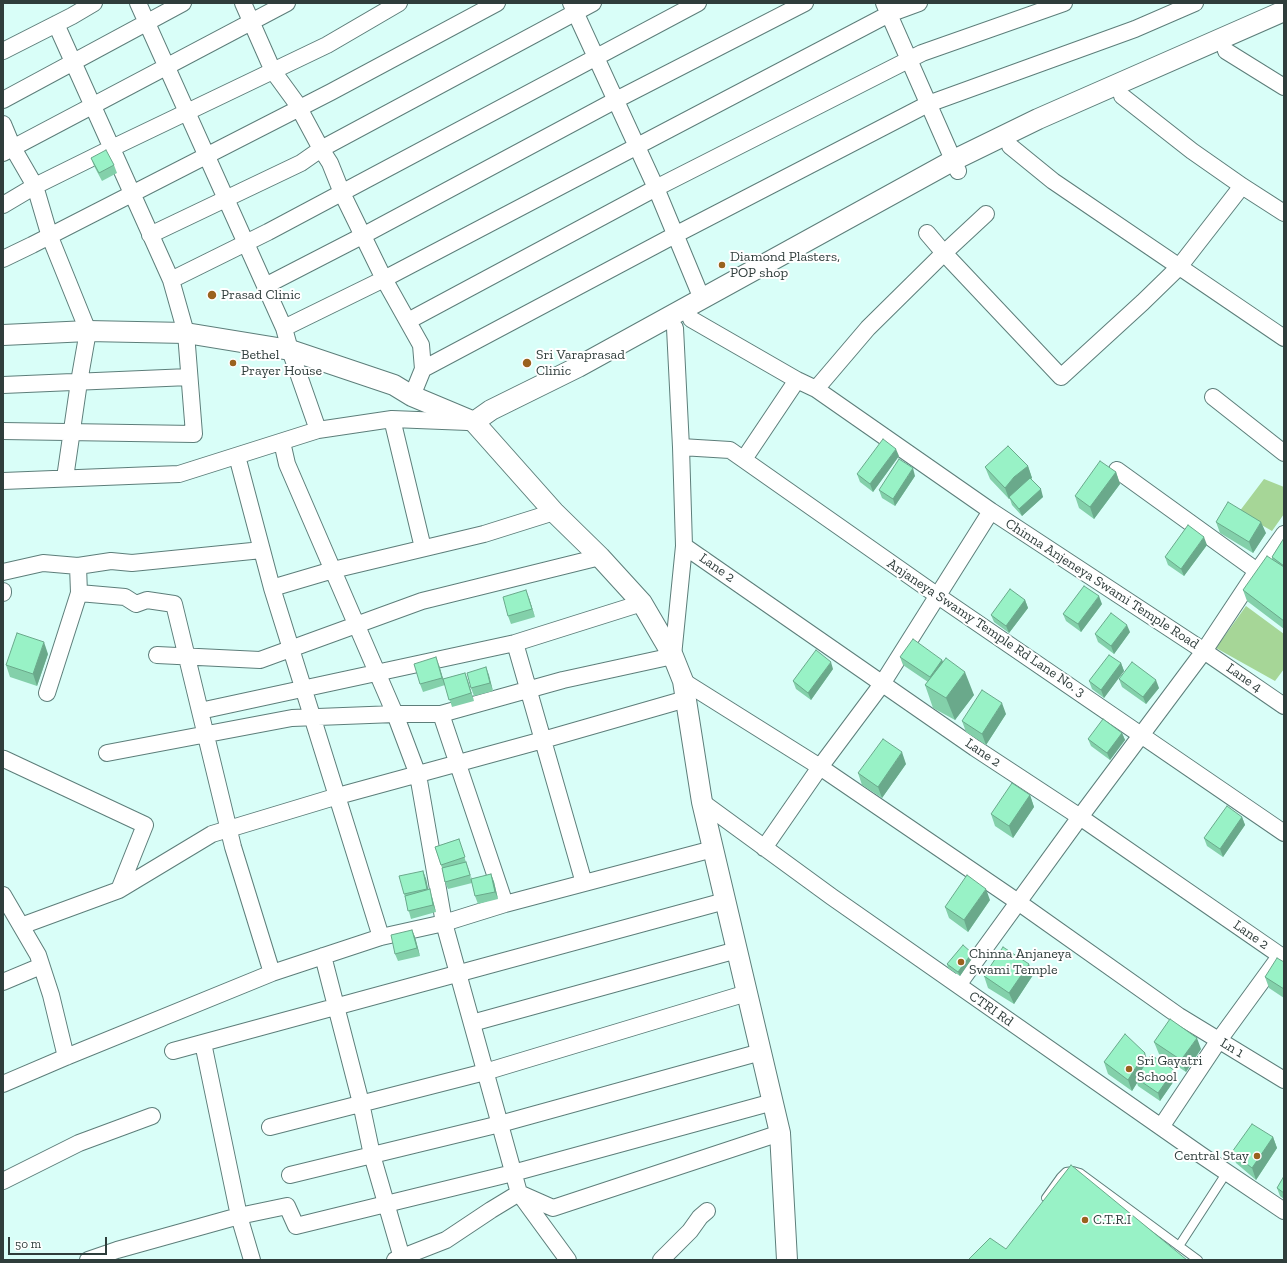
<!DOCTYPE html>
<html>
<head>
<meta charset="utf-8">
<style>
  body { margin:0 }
  #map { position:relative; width:1287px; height:1263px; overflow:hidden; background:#d9fef8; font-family:"Zilla Slab",serif }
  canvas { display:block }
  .frame { position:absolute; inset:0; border:4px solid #2f3d3b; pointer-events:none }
  .scale { position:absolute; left:8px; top:1237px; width:99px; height:18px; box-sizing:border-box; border:2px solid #2f3d3b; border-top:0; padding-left:5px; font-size:12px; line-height:14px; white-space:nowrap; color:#2f3d3b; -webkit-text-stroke:3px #fff; paint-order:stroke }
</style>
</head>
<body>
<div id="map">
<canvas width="1287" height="1263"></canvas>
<div class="frame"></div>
<div class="scale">50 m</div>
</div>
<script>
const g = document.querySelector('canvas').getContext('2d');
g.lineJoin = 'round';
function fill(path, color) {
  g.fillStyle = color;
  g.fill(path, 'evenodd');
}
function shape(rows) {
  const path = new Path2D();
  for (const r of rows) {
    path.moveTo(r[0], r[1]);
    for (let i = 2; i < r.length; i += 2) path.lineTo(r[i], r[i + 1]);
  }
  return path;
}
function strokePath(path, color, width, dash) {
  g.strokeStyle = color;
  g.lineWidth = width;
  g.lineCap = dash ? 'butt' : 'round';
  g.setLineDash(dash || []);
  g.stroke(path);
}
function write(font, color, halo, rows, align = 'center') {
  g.font = font + ' "Zilla Slab",serif';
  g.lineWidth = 4;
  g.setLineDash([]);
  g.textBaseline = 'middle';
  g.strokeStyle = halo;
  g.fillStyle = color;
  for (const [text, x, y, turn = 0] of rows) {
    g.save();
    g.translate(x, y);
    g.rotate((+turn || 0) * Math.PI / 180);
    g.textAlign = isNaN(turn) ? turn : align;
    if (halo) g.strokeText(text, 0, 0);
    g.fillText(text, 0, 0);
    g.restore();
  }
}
fill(shape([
  [1264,479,1284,487,1284,514,1272,531,1239,512],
  [1246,606,1284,634,1284,669,1275,681,1216,648]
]), '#a6d697');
const service = shape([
  [1046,1198,1061,1177,1066,1172,1073,1171,1080,1173,1198,1260],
  [1179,1246,1227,1172]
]);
const minor = shape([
  [243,3,273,71,300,108,299,108,321,149,330,163,342,193,384,279,421,345,423,369,412,396],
  [571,3,656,188,702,299],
  [884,3,958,171],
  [3,51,72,16,94,3],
  [1226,51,1284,87],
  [1122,96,1192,151,1242,186,1284,213],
  [3,100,183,3],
  [3,124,13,148,35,186,50,237,88,331,79,382,65,478],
  [1010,146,1053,181,1284,338],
  [3,153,287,3],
  [3,205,35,186,112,148,327,45,399,3],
  [927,233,944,253,1061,377,1143,302,1179,267,1242,186],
  [150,235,301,163,321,149,593,3],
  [3,259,32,245,331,92,497,3],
  [171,280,268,232,698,3],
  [265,286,364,235,616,100,805,3],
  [691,319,797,380,816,389,991,511,1204,651,1080,817,958,985],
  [408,321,656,188,922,53,1064,3],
  [284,328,384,279,889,14,919,3],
  [423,369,675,235,928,104,1135,29,1195,3],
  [3,385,189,377],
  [816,389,868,328,944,253,986,214],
  [1213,397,1284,453],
  [392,419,423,548],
  [318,430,392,419,468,422],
  [3,431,194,434,186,333,171,280,56,24],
  [282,442,287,464,395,714,418,775,444,923,519,1193,568,1260],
  [681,447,730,450,938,596,1284,833],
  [237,456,272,588,381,937],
  [744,459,797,380],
  [1117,470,1257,571,1204,651,1284,706],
  [3,481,179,474,318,430,290,350,284,328,138,3],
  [684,546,975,748,1080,817,1284,958],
  [3,572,43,563,78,566,111,561,132,563,262,550],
  [1256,573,1284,534],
  [272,588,333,570,484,534,554,512],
  [3,591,3,593],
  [79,593,125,597,136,604,147,600,174,604,233,847,272,973],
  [515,643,642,603],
  [157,655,260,660,422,601,600,557],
  [683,681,820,767,1018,902,1179,1016,1284,1080],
  [47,693,79,593,78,566],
  [200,711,515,643,584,883],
  [441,714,505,904],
  [107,753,292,718,395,714,441,714,563,680,673,656,684,546,681,447,675,328],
  [3,760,4,759,145,825,119,890],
  [702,802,832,897,1201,1155,1284,1211],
  [764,848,820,767,882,684,991,511],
  [3,895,38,955,51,995,66,1057],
  [21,926,119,890,212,834,338,796,543,740,686,699],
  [323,956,361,1103,372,1155,402,1258],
  [3,982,41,966],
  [472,1023,737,950],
  [203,1043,239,1216,252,1260],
  [173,1051,725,901],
  [3,1084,66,1057,272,973,381,937,444,923,505,904,713,849],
  [270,1127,485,1072,747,993],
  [1161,1127,1219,1040,1278,959],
  [290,1175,500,1124,761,1052],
  [3,1181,79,1143,152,1116],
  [519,1193,553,1208,780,1133],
  [88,1260,117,1250,239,1216,287,1206,296,1226,513,1173,773,1102],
  [395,1260,446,1240,491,1210,519,1193],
  [661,1260,690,1231,700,1217,707,1211]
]);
const tertiary = shape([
  [3,335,88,331,186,333,290,350,394,385,412,396,474,422,554,512,600,557,642,603,673,656,683,681,702,802,780,1133,787,1260],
  [474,422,491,410,578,367,954,160,1038,119,1284,11]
]);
strokePath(service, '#5d7e7a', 10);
strokePath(minor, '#5d7e7a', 18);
strokePath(tertiary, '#5d7e7a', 22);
strokePath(service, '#fff', 8);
strokePath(minor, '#fff', 16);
strokePath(tertiary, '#fff', 20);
fill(shape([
  [91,158,114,165,117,173,102,181,94,166],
  [899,456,873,492,860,482,857,474],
  [1028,466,1032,478,1031,479,1043,497,1022,516,1012,505,1010,499,1009,499,990,479,985,467],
  [1116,472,1120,484,1094,519,1079,508,1075,496],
  [915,476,895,506,882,498,879,490],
  [1216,522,1266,533,1253,553,1220,533],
  [1284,538,1284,629,1247,601,1243,590,1272,560,1272,557],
  [1207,545,1184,576,1168,565,1165,557],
  [529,598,535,617,511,624,508,616],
  [1025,600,1028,608,1009,633,994,622,991,615],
  [1102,604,1081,632,1066,621,1063,614],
  [1130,632,1114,654,1098,642,1095,634],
  [48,654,37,686,10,677,6,665],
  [900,657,942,660,943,662,974,695,955,720,933,708,925,685,928,682,903,665],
  [1121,663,1124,671,1104,698,1092,689,1089,681],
  [439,665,443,679,465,673,474,701,452,707,445,685,423,692,420,684],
  [486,667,493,691,474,696,471,688],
  [833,669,811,700,796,689,793,681],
  [1119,679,1159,688,1146,704,1122,687],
  [1006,714,986,745,966,732,962,721],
  [1122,733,1125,740,1110,760,1091,746,1088,739],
  [906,764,882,798,862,785,858,773],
  [1030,795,1034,807,1013,838,995,826,991,814],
  [1242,817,1245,825,1223,857,1207,846,1204,838],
  [459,839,471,879,491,874,494,882,498,899,478,904,475,896,472,883,448,889,445,882,442,868,435,847],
  [423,871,426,879,428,890,432,897,436,912,411,919,404,894],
  [990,900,968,932,949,918,945,907],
  [412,930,415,937,420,956,398,961,395,954],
  [973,957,960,976,948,968,947,964],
  [1284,962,1284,998,1269,988,1265,977],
  [1033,975,1014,1004,988,988,984,976],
  [1154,1042,1201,1049,1186,1072,1159,1054],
  [1147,1061,1174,1070,1176,1078,1160,1101,1138,1086,1137,1083,1132,1091,1108,1074,1104,1062],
  [1273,1137,1277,1148,1256,1180,1236,1163,1232,1152],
  [1284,1176,1284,1199,1280,1196,1277,1188]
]), '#83d0aa');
fill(shape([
  [896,449,899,456,873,492,870,484],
  [1028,466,1032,478,1009,497,1009,499,1005,488,1014,477],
  [913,468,915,476,895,506,893,499],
  [1116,472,1120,484,1094,519,1090,507],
  [1041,489,1043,497,1022,516,1019,509],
  [1261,522,1266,533,1253,553,1249,542],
  [1204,537,1207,545,1184,576,1181,569],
  [526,590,529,598,535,617,532,609],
  [1099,596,1102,604,1081,632,1078,624],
  [1025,600,1028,608,1009,633,1006,626],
  [1127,625,1130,632,1114,654,1111,646],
  [44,642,48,654,37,686,33,674],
  [436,657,439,665,445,685,442,678],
  [942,660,945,667,933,685,930,677],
  [831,662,833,669,811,700,808,693],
  [1121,663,1124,671,1104,698,1101,690],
  [486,667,489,675,493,691,490,683],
  [965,672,974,695,955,720,946,698],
  [465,673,468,681,474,701,471,693],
  [1156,680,1159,688,1146,704,1143,697],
  [1002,703,1006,714,986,745,982,734],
  [1122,733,1125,740,1110,760,1107,753],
  [902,752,906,764,882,798,878,787],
  [1030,795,1034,807,1013,838,1009,826],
  [1242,817,1245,825,1223,857,1220,849],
  [466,862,469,870,473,883,470,875],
  [423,871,426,879,430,897,427,889],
  [491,874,494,882,498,899,495,892],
  [430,889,432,897,436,912,433,905],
  [986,889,990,900,968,932,964,920],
  [412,930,415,937,420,956,417,948],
  [972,953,973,957,960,976,958,972],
  [1029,964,1033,975,1014,1004,1009,993],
  [1197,1038,1201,1049,1186,1072,1181,1060],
  [1145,1053,1149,1065,1136,1078,1137,1083,1132,1091,1128,1080],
  [1174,1070,1176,1078,1160,1101,1158,1093],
  [1273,1137,1277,1148,1256,1180,1252,1168]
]), '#6aa98b');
const building = shape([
  [106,150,114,165,99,173,91,158,106,150],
  [883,439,896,449,870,484,857,474,883,439],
  [1008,446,1028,466,1014,477,1005,488,985,467,1008,446],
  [899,459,913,468,893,499,879,490,899,459],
  [1100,461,1116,472,1090,507,1075,496,1100,461],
  [1030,478,1041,489,1019,509,1009,497,1030,478],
  [1228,502,1261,522,1249,542,1216,522,1228,502],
  [1188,525,1204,537,1181,569,1165,557,1188,525],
  [1284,538,1284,566,1272,557,1284,538],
  [1267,556,1284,567,1284,621,1243,590,1267,556],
  [1084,586,1099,596,1078,624,1063,614,1084,586],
  [1010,589,1025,600,1006,626,991,615,1010,589],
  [526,590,532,609,508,616,503,597,526,590],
  [1111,613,1127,625,1111,646,1095,634,1111,613],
  [17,633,44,642,33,674,6,665,17,633],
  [913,639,942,660,930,677,900,657,913,639],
  [816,650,831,662,808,693,793,681,816,650],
  [1109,655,1121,663,1101,690,1089,681,1109,655],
  [436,657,442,678,420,684,414,664,436,657],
  [946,658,965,672,946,698,925,685,946,658],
  [1132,662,1156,680,1143,697,1119,679,1132,662],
  [486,667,490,683,471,688,467,673,486,667],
  [465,673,471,693,449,700,443,679,465,673],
  [982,690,1002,703,982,734,962,721,982,690],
  [1103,719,1122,733,1107,753,1088,739,1103,719],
  [883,739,902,752,878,787,858,773,883,739],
  [1012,783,1030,795,1009,826,991,814,1012,783],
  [1227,806,1242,817,1220,849,1204,838,1227,806],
  [459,839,465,857,441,865,435,847,459,839],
  [466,862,470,875,445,882,442,868,466,862],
  [423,871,427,889,404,894,399,876,423,871],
  [491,874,495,892,475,896,471,879,491,874],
  [967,875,986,889,964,920,945,907,967,875],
  [430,889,433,905,408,911,405,896,430,889],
  [412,930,417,948,395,954,391,935,412,930],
  [963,945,972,953,958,972,947,964,963,945],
  [1003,947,1029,964,1009,993,984,976,1003,947],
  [1277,958,1284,962,1284,989,1265,977,1277,958],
  [1170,1019,1197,1038,1181,1060,1154,1042,1170,1019],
  [1125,1034,1145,1053,1128,1080,1104,1062,1125,1034],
  [1151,1055,1174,1070,1158,1093,1136,1078,1151,1055],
  [1252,1124,1273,1137,1252,1168,1232,1152,1252,1124],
  [1071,1165,1187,1260,968,1260,990,1238,1006,1249,1071,1165],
  [1284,1176,1284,1193,1277,1188,1284,1176]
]);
fill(building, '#98f2c6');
strokePath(building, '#6aa98b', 1);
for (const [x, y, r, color] of [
  [722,265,4,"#9a621e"],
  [212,295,5,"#9a621e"],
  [233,363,4,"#9a621e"],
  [527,363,5,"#9a621e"],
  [961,962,4,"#9a621e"],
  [1129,1069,4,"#9a621e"],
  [1257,1156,4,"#9a621e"],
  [1085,1220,4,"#9a621e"]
]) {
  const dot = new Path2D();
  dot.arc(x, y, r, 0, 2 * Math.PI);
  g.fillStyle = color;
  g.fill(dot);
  strokePath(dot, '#fff', 1.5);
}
write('14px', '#2f3d3b', '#fff', [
  ["Diamond Plasters,",730,257],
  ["POP shop",730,273],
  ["Prasad Clinic",221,295],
  ["Bethel",241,355],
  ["Prayer House",241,371],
  ["Sri Varaprasad",536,355],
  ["Clinic",536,371],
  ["Chinna Anjaneya",969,954],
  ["Swami Temple",969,970],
  ["Sri Gayatri",1137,1061],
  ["School",1137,1077],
  ["Central Stay",1249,1156,"right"],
  ["C.T.R.I",1093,1220]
], 'left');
write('14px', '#2f3d3b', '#fff', [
  ["Lane 2",717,568,35],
  ["Chinna Anjeneya Swami Temple Road",1102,584,33],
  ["Anjaneya Swamy Temple Rd Lane No. 3",986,628,34],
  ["Lane 4",1244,678,35],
  ["Lane 2",983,753,34],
  ["Lane 2",1251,935,35],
  ["CTRI Rd",991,1009,35],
  ["Ln 1",1232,1048,31]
]);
</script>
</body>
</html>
